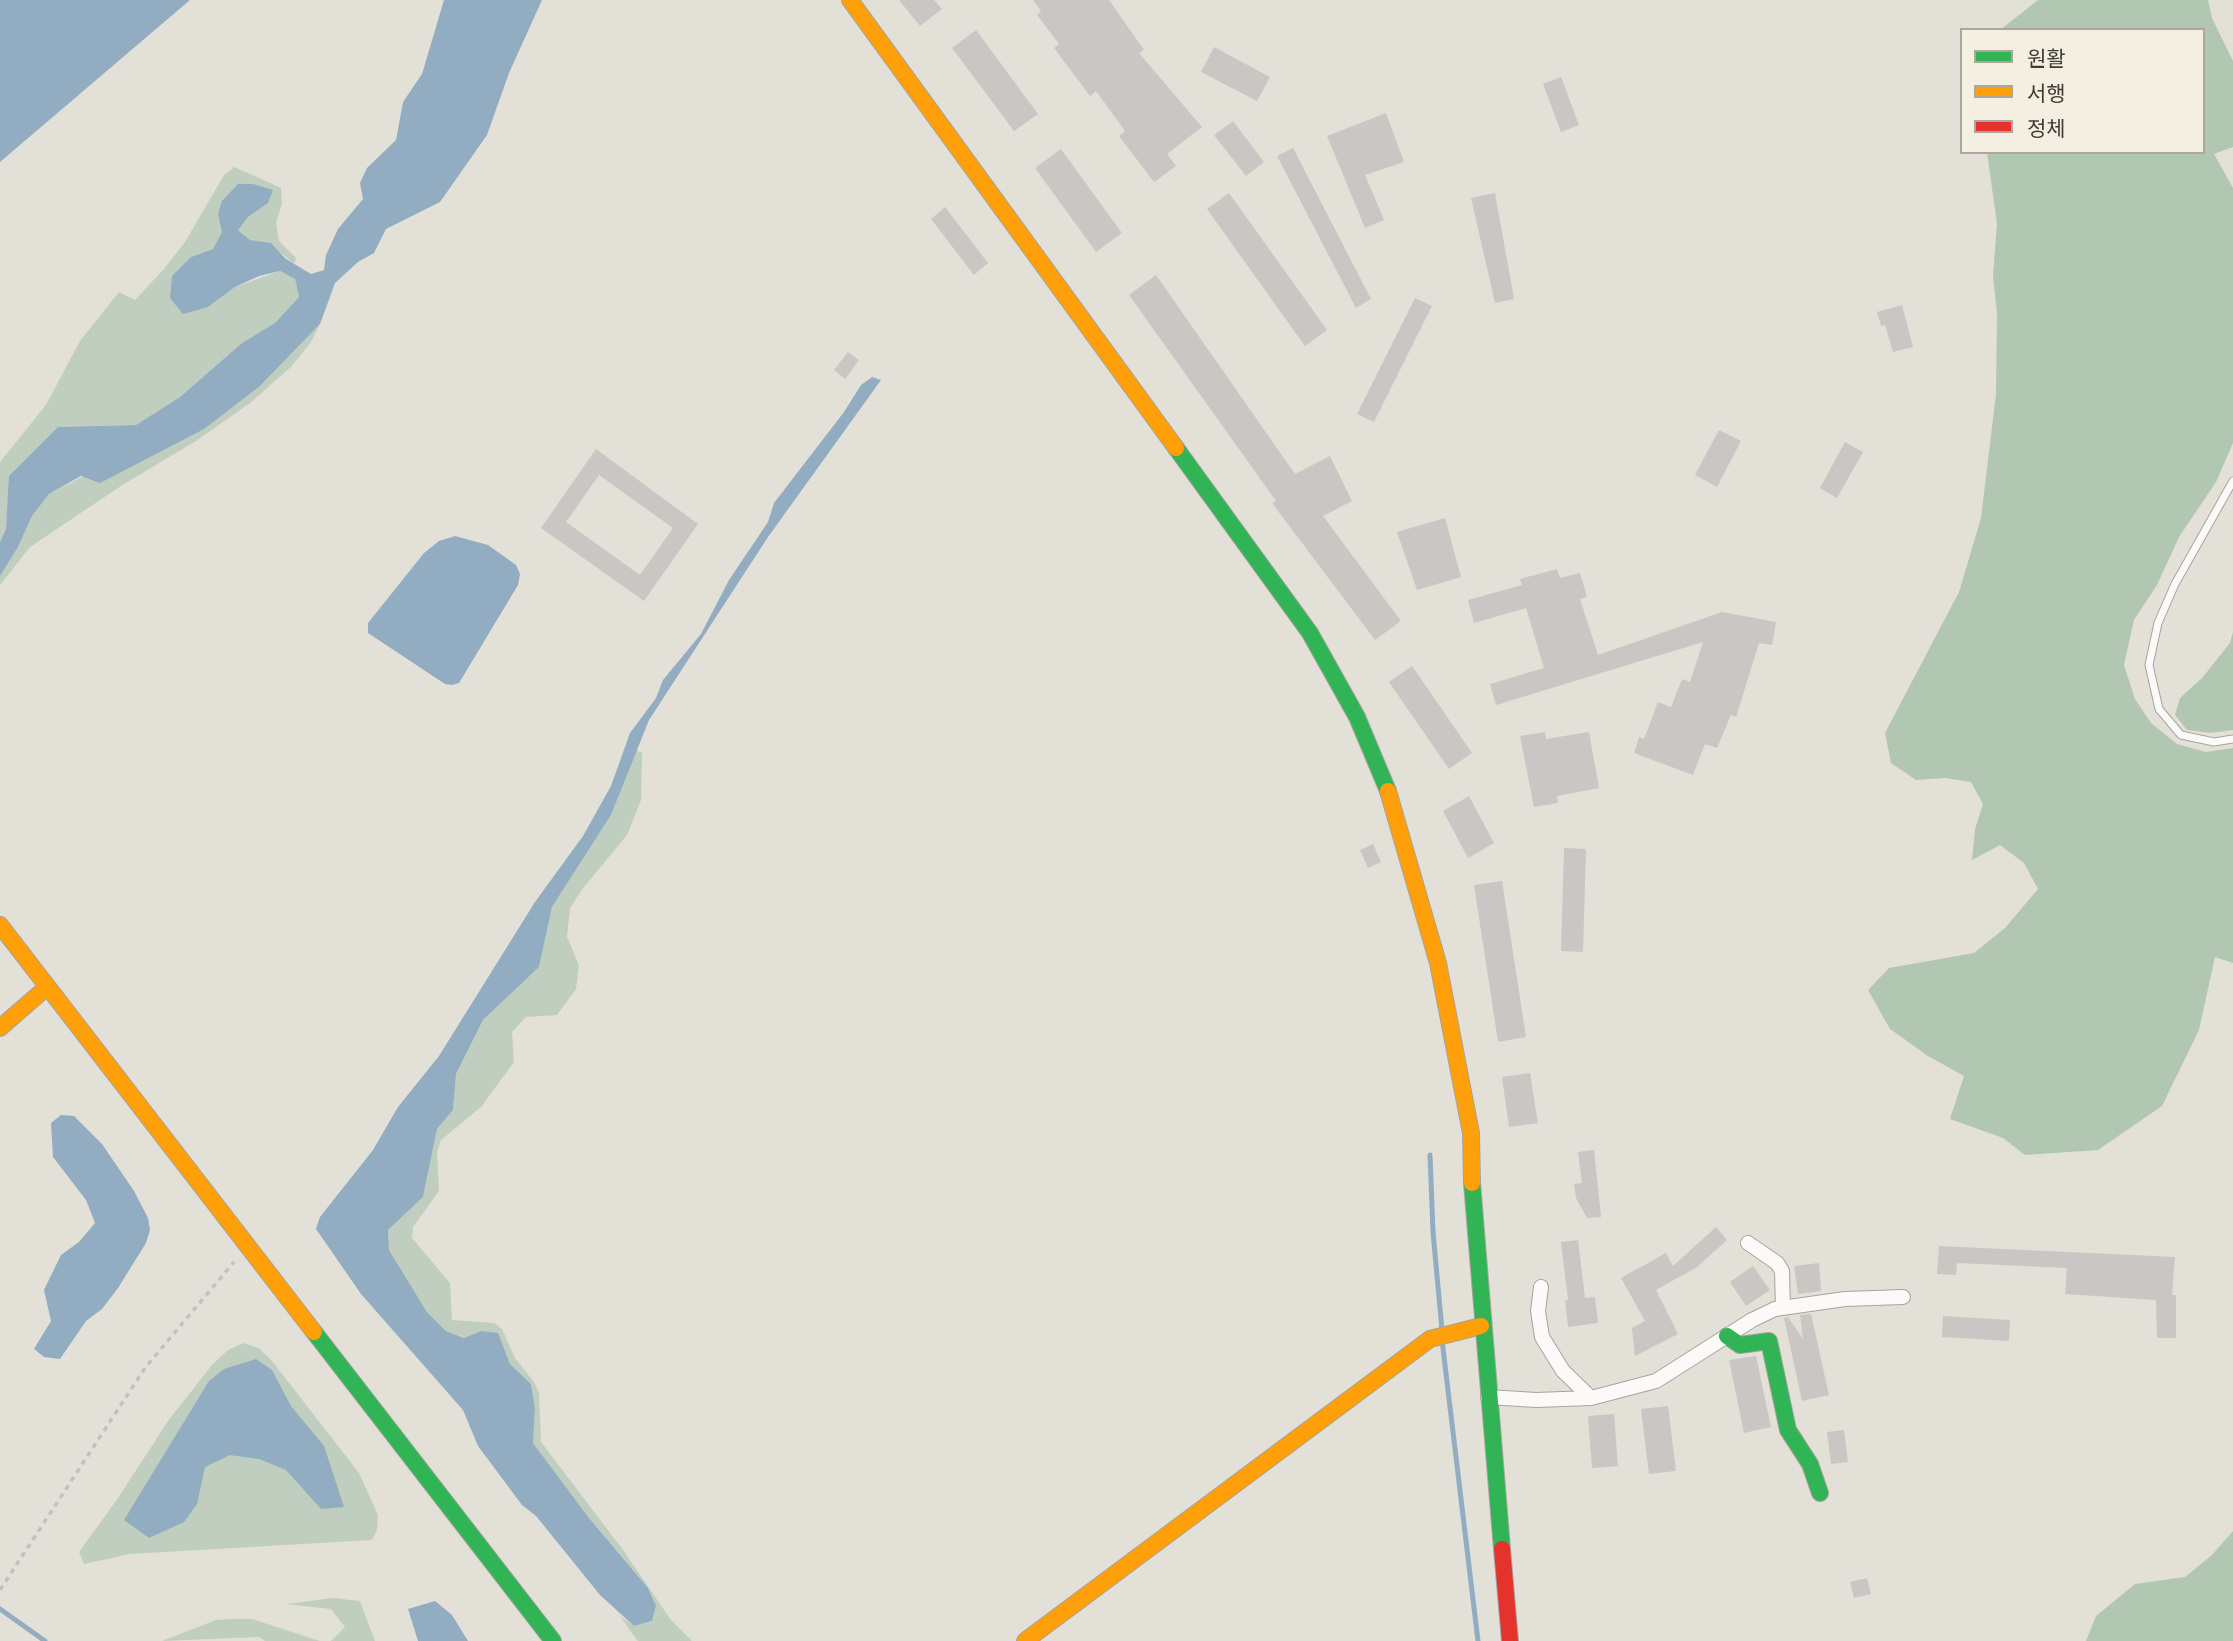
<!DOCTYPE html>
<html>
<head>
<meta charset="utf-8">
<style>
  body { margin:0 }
  #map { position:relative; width:2233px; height:1641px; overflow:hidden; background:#e3e0d8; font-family:"PT Sans Narrow","Noto Sans KR",sans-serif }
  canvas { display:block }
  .legend { position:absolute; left:1960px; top:28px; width:245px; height:126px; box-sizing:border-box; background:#f4efe1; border:2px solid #aba79c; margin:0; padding:9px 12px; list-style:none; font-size:21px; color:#3d3b35 }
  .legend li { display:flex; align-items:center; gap:14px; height:35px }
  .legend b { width:35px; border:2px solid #aba79c }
</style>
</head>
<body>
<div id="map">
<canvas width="2233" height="1641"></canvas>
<ul class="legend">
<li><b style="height:9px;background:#30b455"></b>원활</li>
<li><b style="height:9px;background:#ff9f0a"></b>서행</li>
<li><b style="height:9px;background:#e5322d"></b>정체</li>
</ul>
</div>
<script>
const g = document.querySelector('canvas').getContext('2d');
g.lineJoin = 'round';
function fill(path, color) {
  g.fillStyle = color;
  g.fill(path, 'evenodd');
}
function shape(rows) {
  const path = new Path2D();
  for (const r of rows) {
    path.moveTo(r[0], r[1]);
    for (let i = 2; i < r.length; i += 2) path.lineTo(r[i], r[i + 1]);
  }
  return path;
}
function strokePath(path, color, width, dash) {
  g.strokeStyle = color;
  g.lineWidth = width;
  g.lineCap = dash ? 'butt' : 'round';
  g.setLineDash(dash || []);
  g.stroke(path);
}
fill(shape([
  [234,167,281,188,282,203,276,223,279,241,296,258,294,264,271,244,250,240,237,229,248,217,268,203,218,214,223,232,213,249,191,257,208,307,235,287,280,271,295,279,299,297,275,323,242,343,180,397,136,425,58,427,8,505,6,529,0,542,0,462,46,405,80,341,119,292,135,300,163,270,185,242,224,175],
  [320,324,311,342,291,367,250,403,196,441,124,484,30,547,0,585,0,576,18,547,32,516,49,494,260,386],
  [636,750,642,753,641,800,627,835,583,888,570,908,567,937,579,965,576,989,557,1015,526,1017,512,1032,514,1062,481,1107,441,1140,437,1153,439,1191,413,1227,412,1238,450,1283,452,1320,494,1323,502,1329,515,1358,534,1382,539,1393,541,1442,623,1550,671,1620,692,1641,638,1641,634,1636,620,1616,634,1626,652,1621,656,1606,648,1588,589,1518,533,1443,535,1408,531,1384,510,1364,497,1333,481,1331,465,1338,446,1331,427,1312,389,1250,388,1230,423,1197,437,1129,453,1110,456,1074,483,1020,539,967,552,907,611,815],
  [243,1343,259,1348,272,1361,359,1473,378,1515,377,1530,372,1540,130,1554,84,1564,79,1552,118,1498,168,1421,212,1365,228,1350],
  [333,1598,360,1601,375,1641,331,1641,345,1627,331,1609,286,1604],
  [231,1619,252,1619,320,1641,265,1641,259,1637,162,1641,216,1620]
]), '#bfcebe');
fill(shape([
  [2038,0,2208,0,2212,18,2233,61,2233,147,2214,154,2233,188,2233,443,2216,482,2179,537,2157,585,2134,620,2124,665,2135,699,2151,723,2177,744,2206,752,2233,748,2233,963,2215,957,2199,1030,2162,1106,2098,1150,2025,1155,2003,1138,1950,1119,1964,1076,1928,1056,1890,1029,1868,990,1889,968,1974,953,2005,928,2038,889,2024,863,2000,845,1972,860,1975,829,1983,804,1971,782,1945,778,1916,780,1891,763,1885,733,1959,592,1981,518,1996,394,1997,313,1993,276,1997,224,1987,152,2203,152,2203,30,2000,30],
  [2233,632,2233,730,2211,733,2187,730,2175,715,2180,698,2202,678,2230,643],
  [2233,1531,2233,1641,2086,1641,2096,1616,2135,1584,2185,1577,2212,1555]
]), '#b2c7b2');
fill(shape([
  [0,0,190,0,0,162],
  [444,0,542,0,509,73,487,135,440,202,386,229,374,253,358,262,335,283,320,324,260,386,204,429,100,483,81,476,49,494,32,516,18,547,0,576,0,542,6,529,9,476,58,427,136,425,180,397,242,343,275,323,299,297,295,279,280,271,259,276,235,287,208,307,183,314,170,298,172,276,191,257,213,249,222,232,218,214,222,201,238,184,253,184,273,190,268,203,248,217,238,230,250,240,271,243,286,259,311,274,324,270,326,255,338,229,363,199,360,183,367,168,396,140,403,102,422,74],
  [872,377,881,380,768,537,649,720,611,815,552,907,539,967,483,1020,456,1074,453,1110,437,1129,423,1197,388,1230,389,1250,427,1312,446,1331,464,1338,481,1331,498,1333,510,1364,531,1384,535,1408,533,1443,589,1518,648,1588,656,1606,652,1621,634,1626,600,1595,536,1516,522,1505,478,1446,463,1410,361,1294,316,1229,320,1217,373,1150,398,1107,439,1056,535,902,583,836,611,786,630,733,656,698,663,680,701,634,729,580,768,522,774,503,844,412,861,385],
  [455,536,488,545,516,565,520,574,518,585,459,683,452,685,445,684,368,633,368,623,424,553,439,541],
  [61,1115,74,1116,102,1144,134,1191,148,1218,150,1230,146,1243,118,1288,102,1309,86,1321,60,1359,44,1357,34,1349,51,1321,44,1290,61,1255,79,1242,95,1223,86,1200,53,1157,51,1123],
  [256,1359,272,1370,291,1406,324,1446,344,1507,321,1509,286,1470,259,1459,230,1455,205,1467,197,1504,184,1522,149,1538,124,1520,209,1381,224,1369],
  [435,1601,452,1615,468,1641,418,1641,408,1609]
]), '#92acc1');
strokePath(shape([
  [1430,1155,1433,1232,1442,1330],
  [1442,1340,1478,1641],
  [0,1609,45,1641]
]), '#92acc1', 5);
fill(shape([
  [899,0,934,0,942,9,920,26],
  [1033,0,1109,0,1144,50,1139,53,1202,127,1167,154,1176,166,1154,182,1119,136,1125,131,1096,91,1090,96,1054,48,1059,44,1037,15,1041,11],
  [976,30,1038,114,1014,131,952,48],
  [1214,47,1270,77,1257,101,1201,72],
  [1561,77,1579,125,1561,132,1543,84],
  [1386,113,1404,162,1365,175,1384,220,1365,228,1327,136],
  [1233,121,1264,162,1246,176,1214,135],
  [1293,148,1371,299,1356,308,1277,156],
  [1061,149,1122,233,1096,252,1035,168],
  [1229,193,1327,330,1305,346,1207,209],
  [1495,193,1514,299,1495,303,1471,198],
  [945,207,988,263,974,275,931,219],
  [1156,275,1295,474,1330,456,1352,501,1323,516,1401,621,1375,640,1272,503,1276,501,1129,295],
  [1415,298,1432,306,1374,422,1357,414],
  [1902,305,1913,347,1893,352,1885,325,1881,326,1877,312],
  [848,352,859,360,845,379,834,370],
  [1719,430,1741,441,1717,487,1695,475],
  [1845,442,1863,452,1837,498,1820,488],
  [596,449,698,524,644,601,541,528],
  [599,475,673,528,640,575,566,522],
  [1445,518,1461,577,1417,590,1397,532],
  [1557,569,1560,578,1580,573,1587,597,1580,599,1598,655,1722,612,1776,622,1772,645,1759,643,1736,717,1731,715,1717,748,1705,744,1693,775,1634,753,1639,737,1644,739,1658,702,1671,707,1682,679,1690,682,1703,642,1496,705,1490,684,1544,668,1526,608,1474,623,1468,600,1522,585,1520,579],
  [1412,666,1472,753,1449,769,1389,682],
  [1545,732,1546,739,1589,732,1599,788,1557,796,1558,803,1534,807,1520,736],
  [1469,796,1494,843,1468,858,1443,811],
  [1373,844,1381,862,1368,868,1360,850],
  [1564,848,1586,849,1583,952,1561,951],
  [1502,881,1526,1037,1498,1042,1474,885],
  [1530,1073,1538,1123,1509,1127,1502,1077],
  [1594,1150,1601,1217,1587,1218,1576,1198,1574,1184,1582,1183,1578,1152],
  [1716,1227,1727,1240,1697,1267,1656,1290,1678,1334,1635,1356,1632,1328,1645,1321,1621,1278,1666,1253,1673,1266],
  [1578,1240,1585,1298,1595,1297,1598,1323,1568,1327,1565,1300,1568,1300,1561,1242],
  [1939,1246,2175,1257,2172,1295,2176,1295,2176,1338,2157,1338,2156,1300,2065,1294,2067,1268,1957,1263,1956,1275,1937,1274],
  [1819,1263,1821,1291,1798,1294,1794,1266],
  [1753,1266,1770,1290,1746,1306,1730,1282],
  [1811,1314,1829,1395,1802,1401,1784,1318,1788,1317,1803,1339,1800,1315],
  [1943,1316,2010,1320,2009,1341,1942,1337],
  [1756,1356,1771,1427,1744,1433,1729,1360],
  [1668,1406,1676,1471,1649,1474,1641,1409],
  [1614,1414,1618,1466,1592,1468,1588,1416],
  [1844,1430,1848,1462,1831,1464,1827,1432],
  [1867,1578,1871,1594,1854,1598,1850,1582]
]), '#c9c6c4');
const lane = shape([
  [2233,481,2175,584,2158,623,2149,665,2159,709,2181,735,2214,742,2233,739]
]);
const street = shape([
  [1748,1243,1777,1263,1782,1271,1783,1308],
  [1541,1287,1538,1311,1542,1337,1563,1371,1591,1398],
  [1488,1397,1536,1400,1591,1398,1656,1381,1752,1320,1775,1309,1845,1299,1903,1297]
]);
const fast = shape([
  [1176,448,1310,633,1357,717,1388,791],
  [1472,1183,1502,1549],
  [314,1332,553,1641],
  [1727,1336,1740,1345,1769,1341,1788,1430,1810,1464,1820,1493]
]);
const slow = shape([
  [850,0,1176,448],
  [1388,791,1438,963,1471,1133,1472,1183],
  [0,925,314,1332],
  [0,1028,47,987],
  [1025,1641,1430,1339,1481,1326]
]);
const jam = shape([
  [1502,1549,1510,1641]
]);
strokePath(lane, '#a6a49e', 9);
strokePath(street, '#a6a49e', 16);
strokePath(fast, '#a6a49e', 18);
strokePath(slow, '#a6a49e', 18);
strokePath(jam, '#a6a49e', 18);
strokePath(shape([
  [0,1590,145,1368,234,1262]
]), '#c2c1be', 3.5, [5, 5]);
strokePath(lane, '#fbfaf9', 7);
strokePath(street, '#fbfaf9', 14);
strokePath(fast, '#30b455', 16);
strokePath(slow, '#ff9f0a', 16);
strokePath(jam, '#e5322d', 16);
</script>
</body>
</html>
